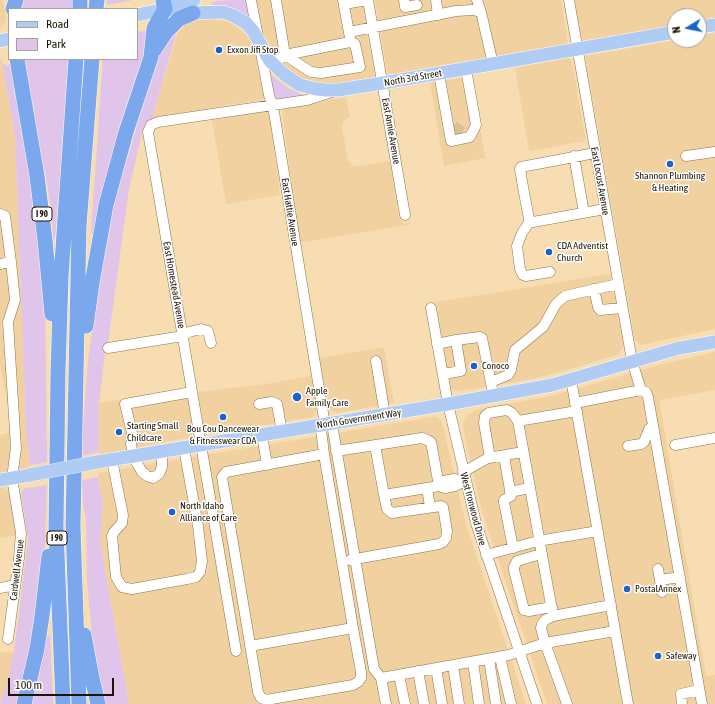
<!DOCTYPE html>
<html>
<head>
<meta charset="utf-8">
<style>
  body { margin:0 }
  #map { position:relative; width:715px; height:704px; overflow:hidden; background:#f8ddb2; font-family:"Asap Condensed",sans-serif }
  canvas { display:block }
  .legend { position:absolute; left:8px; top:8px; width:130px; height:52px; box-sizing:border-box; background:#fff; border:1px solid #a5a19b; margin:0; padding:5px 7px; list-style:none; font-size:12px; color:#1d1404 }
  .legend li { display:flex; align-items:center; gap:8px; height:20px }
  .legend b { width:20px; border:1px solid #a5a19b }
  .north { position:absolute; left:667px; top:8px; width:40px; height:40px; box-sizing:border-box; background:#fff; border:1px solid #a5a19b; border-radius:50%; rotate:260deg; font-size:11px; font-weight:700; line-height:16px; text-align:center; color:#1d1404 }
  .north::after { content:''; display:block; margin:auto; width:14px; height:18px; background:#1863ce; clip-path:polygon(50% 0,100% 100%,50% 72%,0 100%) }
  .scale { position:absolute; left:8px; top:678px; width:106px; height:18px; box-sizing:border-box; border:2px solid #1d1404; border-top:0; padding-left:5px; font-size:12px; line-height:14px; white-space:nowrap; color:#1d1404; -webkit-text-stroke:3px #fff; paint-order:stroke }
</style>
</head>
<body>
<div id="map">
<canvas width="715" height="704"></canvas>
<ul class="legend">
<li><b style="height:5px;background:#b0cbf4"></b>Road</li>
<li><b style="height:11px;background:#e1c4e9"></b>Park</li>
</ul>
<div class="north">N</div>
<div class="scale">100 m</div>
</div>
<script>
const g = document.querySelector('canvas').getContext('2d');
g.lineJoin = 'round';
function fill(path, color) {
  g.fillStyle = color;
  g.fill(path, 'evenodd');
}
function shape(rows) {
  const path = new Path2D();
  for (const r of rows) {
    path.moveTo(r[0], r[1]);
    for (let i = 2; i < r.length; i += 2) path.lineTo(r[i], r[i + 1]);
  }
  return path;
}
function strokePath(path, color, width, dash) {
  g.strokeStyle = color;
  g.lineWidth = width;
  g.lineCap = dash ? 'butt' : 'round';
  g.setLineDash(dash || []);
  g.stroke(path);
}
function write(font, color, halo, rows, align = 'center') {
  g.font = font + ' "Asap Condensed",sans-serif';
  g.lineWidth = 3;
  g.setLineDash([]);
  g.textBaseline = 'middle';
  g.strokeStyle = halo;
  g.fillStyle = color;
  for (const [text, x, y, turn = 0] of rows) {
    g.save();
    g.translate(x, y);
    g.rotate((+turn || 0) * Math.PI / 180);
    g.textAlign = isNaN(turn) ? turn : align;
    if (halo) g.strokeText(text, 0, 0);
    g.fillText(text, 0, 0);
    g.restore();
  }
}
fill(shape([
  [0,0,3,0,6,18,4,24,0,28],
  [254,0,362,0,375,77,373,79,341,85,317,85,294,76,273,55,259,28],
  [375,0,561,0,568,43,566,46,389,76,387,72],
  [574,0,715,0,715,19,699,22,699,16,675,16,675,26,582,42],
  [207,18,227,21,244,32,251,39,260,58,265,99,157,117,152,119,177,35,177,27,185,23],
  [715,32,715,329,640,345,635,340,585,56,676,40,699,40,699,36],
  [568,58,571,60,572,62,586,141,529,151,515,68],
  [0,59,1,59,2,63,15,135,26,429,30,466,22,470,0,474,0,435,13,432,0,364],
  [471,76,485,158,444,166,430,83],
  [346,97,350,117,344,120,342,127,348,161,354,166,359,166,390,161,399,219,404,224,412,222,408,225,299,243,282,110,285,108],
  [266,111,269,112,280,195,226,204,212,120],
  [610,274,623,342,623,347,619,354,574,368,533,379,461,391,455,390,451,388,436,302],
  [384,347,394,403,336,413,330,410,319,358],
  [715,352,715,390,659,400,706,676,715,675,715,704,547,704,482,512,463,428,464,419,467,415,476,410,555,395,659,365],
  [311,376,317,410,312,417,211,434,207,433,204,429,198,392,266,384],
  [187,389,194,430,194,433,191,437,99,455,99,403],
  [432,417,437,417,442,422,465,521,526,704,129,704,100,541,103,505,98,477,98,473],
  [3,487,8,490,10,493,17,535,0,538,0,488],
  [14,651,7,683,0,703,0,653]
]), '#f1d19f');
fill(shape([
  [21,0,72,0,72,9,19,9],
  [107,0,133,0,107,5],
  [228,0,247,0,249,16,248,17,239,11,229,7,212,5,211,2],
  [145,31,146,32,145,55,93,235,91,233,103,59,137,59,137,32],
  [177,31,152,119,146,123,143,129,129,189,108,343,105,353,99,403,99,452,81,456,88,361,97,294,115,196,133,140,144,98,160,47],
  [24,59,68,59,63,154,55,239,54,239,53,238,52,216,47,183,35,127],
  [2,63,8,66,10,64,13,68,39,234,45,298,47,462,30,465,26,429,15,135],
  [270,74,288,88,305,96,302,98,276,99,274,96],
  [98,477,103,505,100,541,129,704,106,704,97,667,93,646,87,581,86,518,83,506,82,480],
  [47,485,44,572,38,620,19,704,0,704,7,683,14,651,27,549,28,539,21,493,24,489,27,488],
  [50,635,53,704,31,704,42,662,47,636]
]), '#e1c4e9');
strokePath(shape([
  [454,126,465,134]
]), '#d7bf98', 10, [10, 5]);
const minor = shape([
  [251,0,269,95,274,112,325,425],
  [276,0,285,55,280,59],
  [343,0,350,38],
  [404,0,405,7,417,5],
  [436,0,438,15],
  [477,0,481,12],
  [569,0,632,361,641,390,646,392,648,397,702,704],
  [344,4,368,0,405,215],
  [349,32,456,11,473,10,481,12,493,64],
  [350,42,355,44,360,67,321,73,311,72,285,55,350,42],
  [439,74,451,141,470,137,476,125,466,69],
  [574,156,584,213],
  [686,156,715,152],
  [0,214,5,216,11,262,15,300,8,322,16,448,12,478,21,533,19,558,8,639],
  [530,221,529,219,523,187,520,169,521,167,595,153],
  [530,221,522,233,517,246,520,269,523,275,526,276,550,272],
  [530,221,533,222,605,209],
  [0,264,11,262],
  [594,289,598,307,600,310,622,308],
  [431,308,448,404,476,523,537,704],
  [456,340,480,337,482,338,492,388],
  [437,344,456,340,461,371,443,374],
  [108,348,183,336,189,332,201,329,208,331,211,343],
  [376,361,385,415],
  [571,379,628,704],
  [491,382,508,375,511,370,515,350,543,327,556,304,565,296,618,284],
  [575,403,641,390],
  [259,404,272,402,277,404,282,432],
  [332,424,374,669,381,678,386,704],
  [320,426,322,437,324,454,353,628,361,672,361,678,358,682,353,685,266,700,261,698,258,692,222,477,226,472,324,454],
  [262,435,267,465],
  [675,445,715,438],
  [628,446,641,444,644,442,649,429,653,426],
  [162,451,162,467,159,474,153,478,147,476,142,472,133,456,131,444,133,437,125,404,192,392],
  [336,451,422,438,427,440,431,442,439,486,384,495,375,445],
  [504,456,511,496,504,500,504,502,513,548],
  [490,458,484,423,485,416,489,413,500,411,507,410,512,413,518,421],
  [112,460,123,515,122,523,114,532,112,536,116,577,122,587,132,589,187,579,196,577,200,572,202,561,198,526,184,448],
  [463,472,488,458,523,452],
  [454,479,465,481,455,486,445,488,439,486,444,481,454,479],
  [427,488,430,507],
  [510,492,529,488],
  [541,554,517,561,514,567,514,570,524,610,529,611,552,607],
  [486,555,538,541,598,531],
  [350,560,439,544,443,542,446,538,447,531,443,507,441,506,392,513,387,509,384,495],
  [658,569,662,592],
  [660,580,680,577],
  [0,588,15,585],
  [553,616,518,421,577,411],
  [250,646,353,628],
  [236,651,148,132,151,125,158,122,307,100,332,92],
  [500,657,511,704],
  [489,659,496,704],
  [473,662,479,704],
  [453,665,459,704],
  [436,668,442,704],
  [418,671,424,704],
  [399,675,405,704],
  [381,678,509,655,545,643,615,631],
  [567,704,545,643,541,628,542,624,545,620,553,616,611,605],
  [682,704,681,694,699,690]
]);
const major = shape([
  [165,9,193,13,222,12,232,15,246,23,253,31,270,61,285,75,300,85,316,89,327,90,338,90,383,83,675,32],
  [137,15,165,9,194,0],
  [699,27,715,25],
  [0,41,9,39],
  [97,462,448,404,552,385,679,348,715,342],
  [0,480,30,475]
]);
const highway = shape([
  [13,9,16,0],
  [80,9,80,0],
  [96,9,97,0],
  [154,50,166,32,179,19,193,13],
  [17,59,37,176,45,240,52,314],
  [86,326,92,283,106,205,126,132,151,57,154,28,165,9,163,0],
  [84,635,92,678,98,704],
  [24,704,37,649,42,616,49,556],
  [63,704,56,528,58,371,61,277,76,59],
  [79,704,73,526,79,226,92,59]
]);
strokePath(minor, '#8d744c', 11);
strokePath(major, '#fff', 14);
strokePath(highway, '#fff', 16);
strokePath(minor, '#fff', 10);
strokePath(major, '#b0cbf4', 13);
strokePath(highway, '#7ba8ed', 15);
const majorBridge = shape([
  [30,475,97,462]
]);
strokePath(majorBridge, '#fff', 14, []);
strokePath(majorBridge, '#b0cbf4', 13);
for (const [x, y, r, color] of [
  [219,50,4,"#1863ce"],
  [670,164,4,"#1863ce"],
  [549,252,4,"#1863ce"],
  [474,366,4,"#1863ce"],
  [297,397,5,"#1863ce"],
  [223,417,4,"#1863ce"],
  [119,432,4,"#1863ce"],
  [172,512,4,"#1863ce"],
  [627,589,4,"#1863ce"],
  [658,656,4,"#1863ce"]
]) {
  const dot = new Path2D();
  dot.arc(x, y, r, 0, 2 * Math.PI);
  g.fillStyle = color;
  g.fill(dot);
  strokePath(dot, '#fff', 1.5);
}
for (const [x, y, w] of [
  [42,214,20],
  [57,538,20]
]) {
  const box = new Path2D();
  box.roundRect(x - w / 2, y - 7, w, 14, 3);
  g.fillStyle = '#fff';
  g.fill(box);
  strokePath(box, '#1d1404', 1);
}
write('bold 9px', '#1d1404', null, [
  ["I 90",42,214],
  ["I 90",57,538]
]);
write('10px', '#1d1404', '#fff', [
  ["Exxon Jifi Stop",227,50],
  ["Shannon Plumbing",670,176,"center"],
  ["& Heating",670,188,"center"],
  ["CDA Adventist",557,246],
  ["Church",557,258],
  ["Conoco",482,366],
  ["Apple",306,391],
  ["Family Care",306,403],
  ["Starting Small",127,426],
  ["Childcare",127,438],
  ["Bou Cou Dancewear",223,429,"center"],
  ["& Fitnesswear CDA",223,441,"center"],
  ["North Idaho",180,506],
  ["Alliance of Care",180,518],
  ["PostalAnnex",635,589],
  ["Safeway",666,656]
], 'left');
write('10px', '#1d1404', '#fff', [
  ["North 3rd Street",413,78,-10],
  ["East Annie Avenue",391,131,80],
  ["East Locust Avenue",600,181,80],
  ["East Hattie Avenue",290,212,81],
  ["East Homestead Avenue",174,285,80],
  ["North Government Way",359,419,-9],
  ["West Ironwood Drive",473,509,75],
  ["Cardwell Avenue",17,570,-83]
]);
</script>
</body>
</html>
